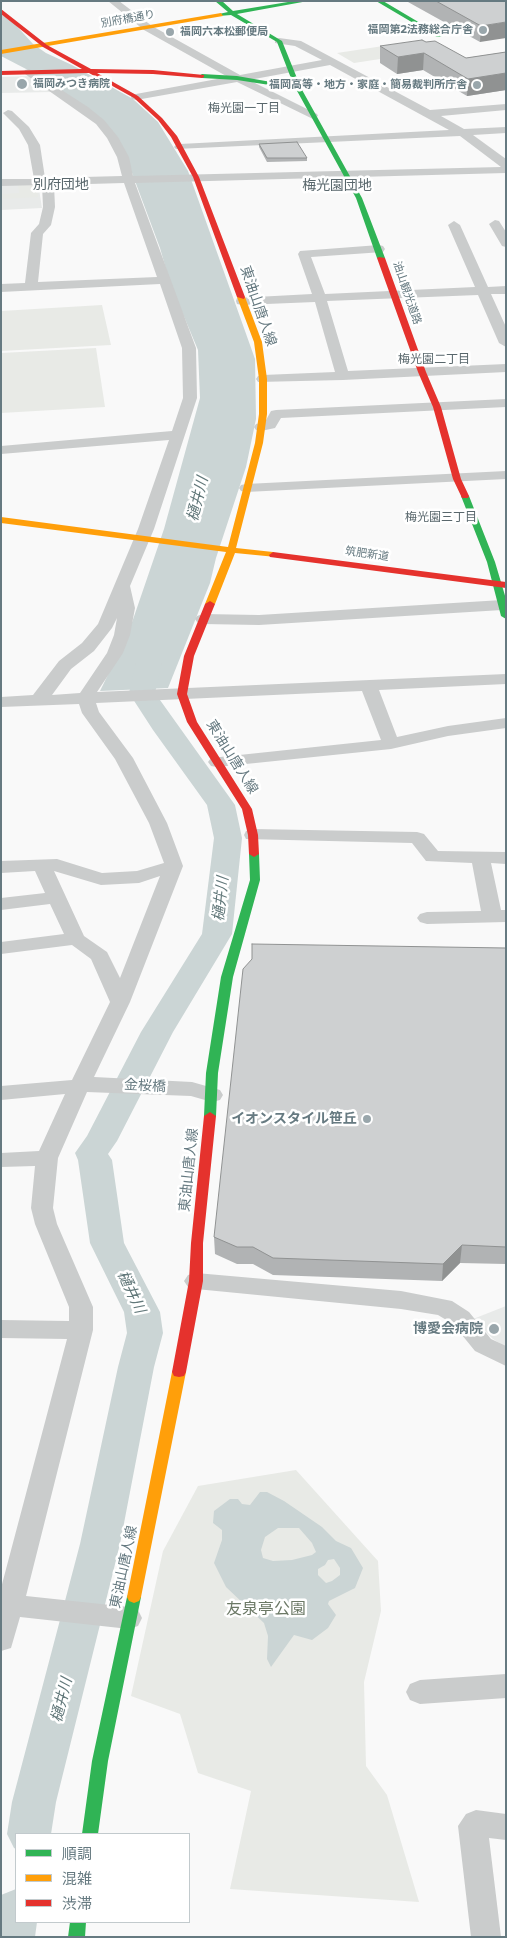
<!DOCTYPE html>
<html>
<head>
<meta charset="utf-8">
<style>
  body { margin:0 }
  #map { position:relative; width:507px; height:1938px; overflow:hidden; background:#f9f9f9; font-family:Montserrat,"Noto Sans JP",sans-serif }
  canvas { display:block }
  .frame { position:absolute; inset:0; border:2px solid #667a81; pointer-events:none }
  .legend { position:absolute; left:15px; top:1833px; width:175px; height:90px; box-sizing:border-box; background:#fff; border:1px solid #c2cacd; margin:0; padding:6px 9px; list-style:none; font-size:15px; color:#667a81 }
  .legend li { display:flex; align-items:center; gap:10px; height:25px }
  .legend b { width:25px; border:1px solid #c2cacd }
</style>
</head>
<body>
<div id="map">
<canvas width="507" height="1938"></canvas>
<div class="frame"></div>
<ul class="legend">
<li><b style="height:6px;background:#30b455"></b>順調</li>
<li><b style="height:6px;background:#ff9f0a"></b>混雑</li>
<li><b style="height:6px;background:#e5322d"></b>渋滞</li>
</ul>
</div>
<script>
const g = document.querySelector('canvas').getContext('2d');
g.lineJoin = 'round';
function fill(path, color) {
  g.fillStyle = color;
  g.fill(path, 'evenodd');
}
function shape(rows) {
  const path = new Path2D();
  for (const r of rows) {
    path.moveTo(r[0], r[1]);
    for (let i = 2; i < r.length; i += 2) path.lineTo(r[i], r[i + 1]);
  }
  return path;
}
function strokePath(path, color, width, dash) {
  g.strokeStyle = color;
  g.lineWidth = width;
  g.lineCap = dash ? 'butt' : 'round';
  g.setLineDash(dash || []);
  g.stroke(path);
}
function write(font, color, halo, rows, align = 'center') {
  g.font = font + ' Montserrat,"Noto Sans JP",sans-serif';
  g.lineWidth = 5;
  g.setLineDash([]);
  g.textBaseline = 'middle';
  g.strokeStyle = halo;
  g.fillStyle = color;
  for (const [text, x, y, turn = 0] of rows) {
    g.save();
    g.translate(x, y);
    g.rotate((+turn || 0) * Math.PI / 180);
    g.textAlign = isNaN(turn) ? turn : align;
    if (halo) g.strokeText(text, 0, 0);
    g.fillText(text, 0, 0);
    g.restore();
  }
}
fill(shape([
  [31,76,52,92,1,93,1,77],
  [38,183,42,208,1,210,1,185],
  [506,1306,506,1348,493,1339,473,1319]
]), '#e8eae9');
fill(shape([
  [423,40,439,50,354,63,337,53],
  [36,184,38,197,3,199,2,194,19,193,18,185],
  [102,305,111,345,1,351,1,311],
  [96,348,105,407,1,413,1,353],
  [296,1470,378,1561,381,1611,364,1682,366,1766,387,1795,419,1902,230,1889,251,1791,198,1773,180,1714,131,1696,163,1551,198,1486]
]), '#e8eae6');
fill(shape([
  [1,14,14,23,33,44,46,53,72,65,133,99,158,122,188,171,255,359,256,419,246,467,216,558,210,583,168,688,100,691,128,634,164,529,200,398,198,350,170,283,160,248,122,146,108,127,28,70,1,56],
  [260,1492,267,1492,284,1501,322,1527,336,1541,351,1548,363,1568,355,1588,329,1601,328,1604,336,1615,328,1628,312,1640,294,1635,271,1667,267,1659,268,1636,264,1623,226,1587,214,1563,222,1540,222,1530,213,1523,214,1511,230,1499,238,1499,242,1504,250,1505],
  [278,1528,299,1528,312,1543,316,1552,312,1555,292,1560,273,1561,263,1558,261,1550,265,1537],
  [328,1560,334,1559,340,1568,340,1575,332,1581,326,1583,318,1575,318,1569,325,1565]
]), '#cbd5d5');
fill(shape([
  [149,655,158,658,162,663,155,693,235,805,242,838,232,934,173,1032,117,1141,108,1154,112,1160,124,1243,160,1312,163,1333,154,1367,120,1544,56,1802,51,1834,16,1834,16,1849,14,1848,7,1834,12,1802,80,1544,118,1367,127,1333,124,1312,90,1243,78,1160,75,1153,87,1136,141,1032,202,934,214,838,207,805,153,730,129,693,136,663,140,658,149,655],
  [16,1889,16,1922,37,1922,35,1937,1,1937,1,1895,16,1889]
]), '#cbd5d5');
fill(shape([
  [108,1,119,1,152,26,240,75,322,60,295,46,275,43,275,39,279,38,301,41,430,110,506,104,506,110,441,116,464,129,506,127,506,133,473,135,506,159,506,173,135,183,196,348,197,398,154,529,130,586,135,608,130,635,123,653,97,692,506,674,506,684,379,690,397,737,448,726,506,718,506,728,448,736,391,749,217,767,211,766,208,762,211,758,381,740,362,691,96,703,99,712,133,758,167,823,183,866,130,1002,94,1077,192,1082,220,1090,223,1095,220,1100,212,1102,191,1096,87,1092,58,1158,53,1208,57,1224,93,1307,93,1330,26,1596,129,1607,138,1610,142,1618,138,1626,129,1629,20,1617,11,1648,1,1651,1,1588,67,1339,1,1338,1,1320,69,1321,69,1307,35,1224,31,1208,35,1166,1,1167,1,1153,39,1151,65,1094,1,1100,1,1086,72,1080,110,1002,91,959,72,945,1,954,1,942,64,934,50,904,1,910,1,898,45,893,35,871,1,873,1,861,57,859,102,873,137,871,164,863,149,823,115,759,82,713,79,704,1,707,1,697,33,695,59,661,82,643,98,624,138,529,169,440,1,454,1,446,172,431,183,398,182,348,160,284,1,292,1,284,25,283,31,233,39,224,43,207,42,185,1,186,1,179,34,179,28,145,19,129,3,113,8,110,12,111,29,127,40,145,45,178,122,176,117,157,107,138,96,124,25,74,24,72,25,70,29,69,88,107,104,120,118,137,129,157,133,176,501,167,460,136,176,149,174,147,176,145,180,144,449,130,330,65,249,80,317,114,318,116,313,119,237,82,136,100,132,99,131,97,132,95,136,94,228,77,144,30,108,1],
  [124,183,157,277,38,282,43,234,51,225,55,207,54,185,124,183],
  [117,618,114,635,107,653,80,693,52,695,71,669,94,651,112,628,117,618],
  [54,871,101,885,139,883,160,876,120,978,107,952,84,936,54,871],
  [495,220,499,221,506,232,506,247,502,246,489,224,495,220],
  [454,221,460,225,488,287,506,286,506,294,491,294,506,327,506,347,499,343,478,295,327,301,348,371,506,364,506,372,343,380,258,382,256,379,258,376,263,375,335,372,315,302,242,305,237,304,236,301,237,298,312,294,298,254,300,251,379,245,383,246,385,249,383,252,311,257,325,294,475,287,448,225,454,221],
  [506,399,506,407,281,418,275,428,261,431,256,430,254,427,256,424,265,422,271,411,276,410,506,399],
  [506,471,506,479,246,492,241,491,239,488,241,485,246,484,506,471],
  [502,600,506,601,506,609,502,610,259,625,203,624,197,622,195,619,197,616,203,614,259,615,502,600],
  [253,829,417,832,424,834,438,851,506,852,506,864,491,863,501,910,506,910,506,922,427,924,420,922,417,918,420,914,427,912,481,911,472,863,426,861,412,843,246,839,244,835,246,831,253,829],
  [196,1273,401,1291,452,1301,469,1312,491,1339,506,1346,506,1366,475,1351,453,1324,438,1315,401,1309,196,1289,188,1287,184,1281,188,1275,196,1273],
  [506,1674,506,1698,420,1704,410,1700,406,1692,410,1684,420,1680,506,1674],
  [476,1810,506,1814,506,1840,489,1838,501,1937,471,1937,458,1826,466,1814,476,1810]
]), '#cacccc');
fill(shape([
  [215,1,222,1,233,11,294,1,308,1,237,14,282,41,301,88,362,198,385,258,383,259,377,258,356,198,296,89,237,80,202,78,199,76,202,74,237,76,294,86,277,42,231,15,219,16,219,14,228,12,215,1],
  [376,1,383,1,442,36,437,37,376,1],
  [465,493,469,496,495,562,506,599,506,619,501,616,487,562,461,496,465,493],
  [254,851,259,854,260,880,233,977,218,1073,216,1116,210,1120,204,1116,206,1073,221,977,250,880,249,854,254,851],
  [134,1591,139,1593,141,1597,108,1761,98,1834,82,1834,92,1761,127,1597,129,1593,134,1591],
  [70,1922,86,1922,85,1937,68,1937,70,1922]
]), '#30b455');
fill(shape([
  [221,13,223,16,1,54,1,50,221,13],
  [238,295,245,297,262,342,267,379,267,414,263,443,236,548,273,552,277,555,276,557,235,553,215,604,210,607,205,604,226,552,1,523,1,517,228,547,255,443,259,414,259,379,254,342,237,297,238,295],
  [179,1367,184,1368,186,1372,141,1597,139,1601,134,1603,129,1601,127,1597,172,1372,174,1368,179,1367]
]), '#ff9f0a');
fill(shape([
  [1,9,47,45,91,69,153,70,204,75,204,77,202,78,153,74,97,73,138,96,162,118,177,136,199,177,245,297,244,299,237,297,193,177,171,137,158,120,134,98,89,73,1,75,1,71,82,69,43,47,1,14,1,9],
  [379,257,385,258,426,372,441,407,461,479,469,496,468,498,462,498,453,479,433,407,418,372,377,258,379,257],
  [273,552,506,582,506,588,270,557,269,555,273,552],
  [210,601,215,604,194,656,187,694,197,722,252,809,258,835,259,854,254,857,249,854,248,835,242,809,187,722,177,694,184,656,205,604,210,601],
  [210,1112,216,1116,203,1243,203,1281,186,1372,184,1376,179,1377,174,1376,172,1372,189,1281,191,1243,204,1116,210,1112]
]), '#e5322d');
fill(shape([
  [408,1,506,1,480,42,408,2],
  [426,42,466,58,506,52,506,90,467,96,423,70,397,74,380,63,380,46],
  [259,144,307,158,307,161,267,162,259,147],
  [506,948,506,1264,460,1263,442,1281,273,1275,253,1264,237,1264,215,1254,214,1237]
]), '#b1b3b4');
fill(shape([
  [506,22,506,38,480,42,481,26],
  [424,53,423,70,397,74,398,57],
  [506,73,506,90,467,96,468,79],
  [462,1245,460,1263,442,1281,443,1264]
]), '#909292');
const building = shape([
  [436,1,506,1,506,22,481,26,436,1],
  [422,40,426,42,435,41,466,58,506,52,506,73,468,79,424,53,398,57,380,46,422,40],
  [297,142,307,158,267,158,259,144,297,142],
  [252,944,506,948,506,1247,462,1245,443,1264,273,1258,253,1247,237,1247,214,1237,243,969,252,959,252,944]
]);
fill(building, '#ced0d1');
strokePath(building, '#909292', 1);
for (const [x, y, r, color] of [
  [483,30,5,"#99a6ab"],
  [170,32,5,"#99a6ab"],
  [22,84,6,"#99a6ab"],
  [477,85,5,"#99a6ab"],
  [367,1119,5,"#99a6ab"],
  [494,1329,6,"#99a6ab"]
]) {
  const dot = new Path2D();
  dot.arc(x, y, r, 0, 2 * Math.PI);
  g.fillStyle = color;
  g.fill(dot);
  strokePath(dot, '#fff', 2);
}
write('11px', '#667a81', '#fff', [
  ["別府橋通り",128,19,-10],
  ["油山観光道路",407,293,71],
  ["筑肥新道",367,554,8]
]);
write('bold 11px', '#667a81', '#fff', [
  ["福岡第2法務総合庁舎",473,30],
  ["福岡六本松郵便局",180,32,"left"],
  ["福岡みつき病院",33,84,"left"],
  ["福岡高等・地方・家庭・簡易裁判所庁舎",467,85]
], 'right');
write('12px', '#59676c', '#fff', [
  ["梅光園一丁目",244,108],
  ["梅光園二丁目",434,359],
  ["梅光園三丁目",441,517]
]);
write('14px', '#59676c', '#fff', [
  ["別府団地",61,185],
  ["梅光園団地",337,186]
]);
write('14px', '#667a81', '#fff', [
  ["東油山唐人線",258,306,71],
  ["東油山唐人線",232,757,58],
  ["金桜橋",145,1086,3],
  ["東油山唐人線",189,1170,-84],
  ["東油山唐人線",124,1567,-78]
]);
write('bold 14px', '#667a81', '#fff', [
  ["イオンスタイル笹丘",357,1119],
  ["博愛会病院",483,1329]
], 'right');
write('italic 15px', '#62787a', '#fff', [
  ["樋井川",198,499,-76],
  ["樋井川",221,899,-84],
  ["樋井川",131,1292,65],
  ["樋井川",62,1700,-76]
]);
write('16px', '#6c7966', '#fff', [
  ["友泉亭公園",266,1609]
]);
</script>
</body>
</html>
